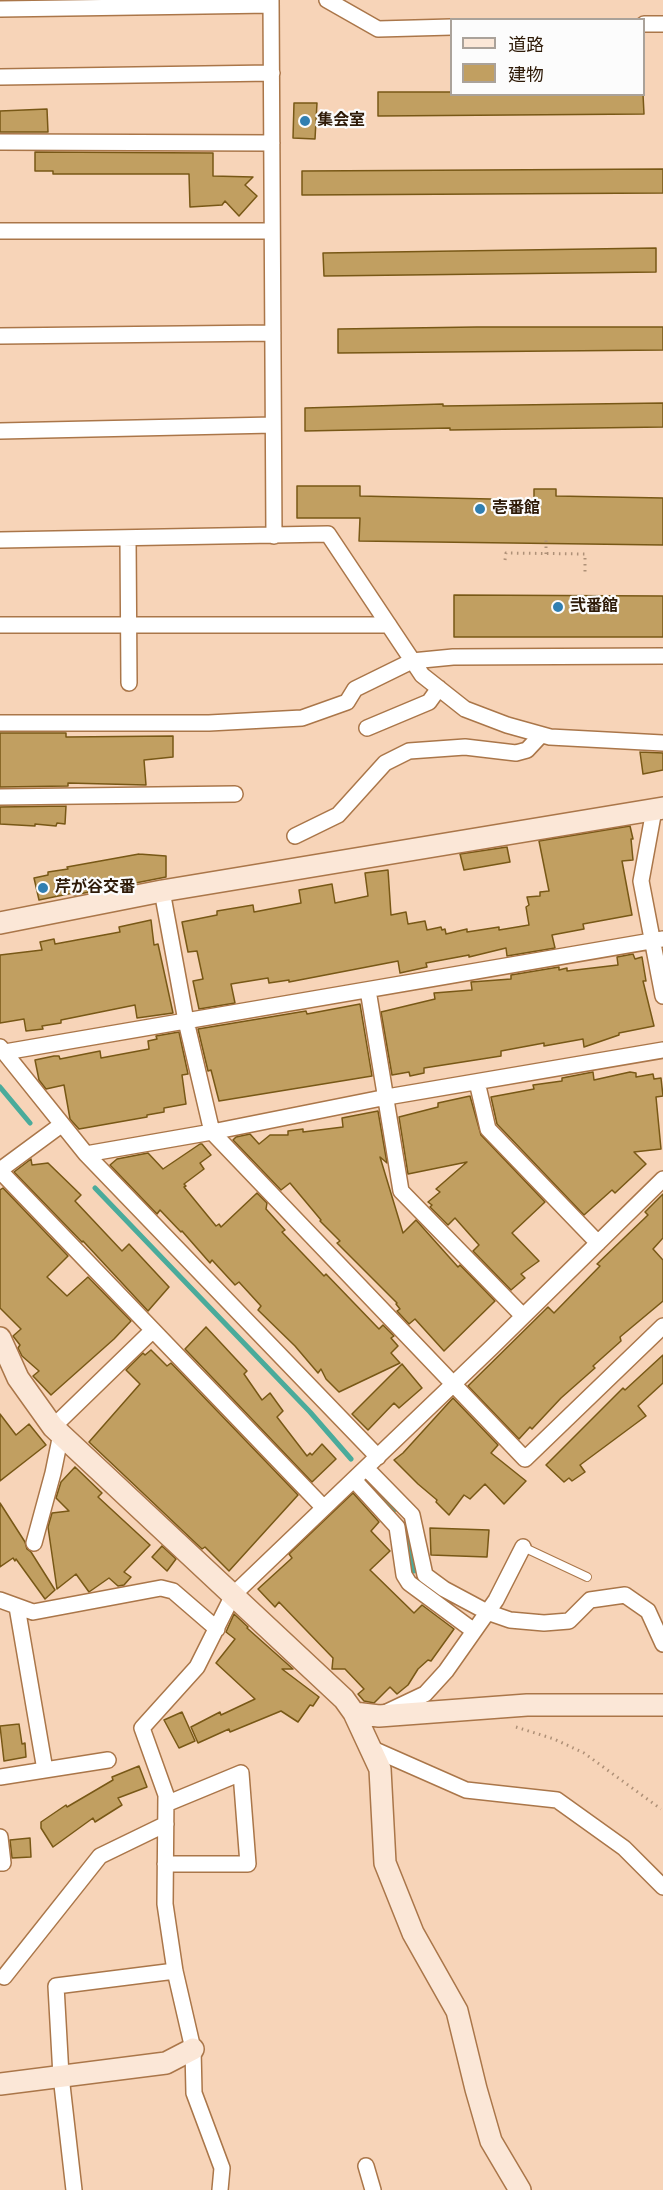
<!DOCTYPE html>
<html>
<head>
<meta charset="utf-8">
<style>
  body { margin:0 }
  #map { position:relative; width:663px; height:2190px; overflow:hidden; background:#f7d4b8; font-family:"Archivo Narrow","Noto Sans JP",sans-serif }
  canvas { display:block }
  .legend { position:absolute; left:450px; top:18px; width:195px; height:78px; box-sizing:border-box; background:#fcfcfc; border:2px solid #aaa29a; margin:0; padding:8px 10px; list-style:none; font-size:18px; color:#2e1a07 }
  .legend li { display:flex; align-items:center; gap:12px; height:30px }
  .legend b { width:30px; border:2px solid #aaa29a }
</style>
</head>
<body>
<div id="map">
<canvas width="663" height="2190"></canvas>
<ul class="legend">
<li><b style="height:8px;background:#fbe7d7"></b>道路</li>
<li><b style="height:16px;background:#c19f61"></b>建物</li>
</ul>
</div>
<script>
const g = document.querySelector('canvas').getContext('2d');
g.lineJoin = 'round';
function shape(rows) {
  const path = new Path2D();
  for (const r of rows) {
    path.moveTo(r[0], r[1]);
    for (let i = 2; i < r.length; i += 2) path.lineTo(r[i], r[i + 1]);
  }
  return path;
}
function strokePath(path, color, width, dash) {
  g.strokeStyle = color;
  g.lineWidth = width;
  g.lineCap = dash ? 'butt' : 'round';
  g.setLineDash(dash || []);
  g.stroke(path);
}
function fill(path, color) {
  g.fillStyle = color;
  g.fill(path, 'evenodd');
}
function write(font, color, halo, rows, align = 'center') {
  g.font = font + ' "Archivo Narrow","Noto Sans JP",sans-serif';
  g.lineWidth = 4.5;
  g.setLineDash([]);
  g.textBaseline = 'middle';
  g.strokeStyle = halo;
  g.fillStyle = color;
  for (const [text, x, y, turn = 0] of rows) {
    g.save();
    g.translate(x, y);
    g.rotate((+turn || 0) * Math.PI / 180);
    g.textAlign = isNaN(turn) ? turn : align;
    if (halo) g.strokeText(text, 0, 0);
    g.fillText(text, 0, 0);
    g.restore();
  }
}
strokePath(shape([
  [0,1087,30,1123],
  [95,1188,310,1412,351,1459],
  [380,1492,394,1510],
  [406,1525,414,1571]
]), '#4aab9b', 5);
const building = shape([
  [378,92,452,92,452,94,643,94,644,114,378,116,378,92],
  [294,103,317,103,315,139,293,138,294,103],
  [47,109,48,132,0,132,0,111,47,109],
  [35,152,213,153,213,176,253,177,245,185,257,196,239,216,225,201,222,205,190,207,189,174,53,174,53,171,35,171,35,152],
  [663,169,663,193,302,195,302,171,663,169],
  [656,248,656,272,324,276,323,253,656,248],
  [477,327,663,327,663,350,338,353,338,329,477,327],
  [663,403,663,427,450,430,450,428,305,431,305,408,443,404,443,406,663,403],
  [297,486,360,486,360,496,534,500,534,489,556,489,556,496,663,498,663,545,359,541,360,518,297,518,297,486],
  [454,595,663,596,663,637,454,637,454,595],
  [0,733,66,733,66,737,173,736,173,757,144,760,146,785,68,783,68,786,0,787,0,733],
  [640,752,663,753,663,770,643,774,640,752],
  [66,806,65,824,57,823,56,826,35,824,35,826,0,824,0,807,66,806],
  [630,826,633,839,631,839,633,860,622,861,632,915,583,924,584,929,552,935,555,948,507,956,506,948,469,957,469,955,426,963,427,967,400,973,398,961,289,982,289,980,269,983,268,978,231,984,235,1003,199,1009,193,981,203,979,197,951,188,952,182,922,217,915,217,911,253,905,254,912,301,903,299,890,332,884,335,903,368,896,365,873,388,870,391,915,406,912,408,924,425,921,427,930,441,927,442,930,445,929,446,934,467,929,467,932,499,927,499,930,529,925,526,907,529,905,527,897,540,896,540,892,549,891,539,841,630,826],
  [507,847,510,862,464,870,460,854,507,847],
  [139,854,166,856,166,877,74,895,73,893,39,900,34,878,48,875,48,872,68,869,67,867,139,854],
  [151,920,154,945,158,944,173,1013,137,1018,135,1005,61,1020,61,1023,42,1026,43,1029,26,1031,24,1019,0,1023,0,955,42,950,40,942,54,939,55,944,120,932,119,927,151,920],
  [633,954,635,959,642,957,646,981,643,981,654,1026,619,1033,619,1035,584,1047,583,1039,544,1046,544,1043,501,1051,501,1056,424,1068,424,1073,410,1076,409,1072,392,1075,381,1012,435,999,434,993,472,990,471,982,511,979,511,975,559,967,559,970,567,968,567,971,618,965,617,957,633,954],
  [360,1004,372,1076,219,1101,211,1070,208,1071,198,1029,306,1011,307,1014,360,1004],
  [179,1032,188,1074,182,1075,186,1104,164,1108,164,1112,147,1115,147,1117,79,1129,70,1119,64,1085,46,1089,39,1080,35,1060,54,1056,59,1056,60,1059,100,1051,101,1058,149,1049,148,1041,157,1039,156,1036,179,1032],
  [593,1072,594,1080,630,1072,636,1073,636,1077,653,1074,654,1079,661,1078,663,1096,656,1097,661,1149,634,1152,646,1164,615,1193,612,1190,584,1215,497,1124,491,1097,534,1089,533,1085,562,1081,562,1078,593,1072],
  [470,1096,481,1135,545,1202,512,1233,539,1261,521,1274,525,1278,511,1290,473,1251,479,1245,455,1218,448,1225,430,1207,432,1205,428,1202,440,1192,436,1189,467,1162,408,1174,399,1117,438,1107,438,1103,470,1096],
  [378,1111,387,1163,380,1157,403,1233,416,1220,458,1267,460,1265,495,1301,444,1351,415,1319,409,1324,397,1311,400,1309,396,1304,397,1303,337,1243,340,1241,320,1221,321,1220,290,1183,281,1190,233,1140,236,1137,250,1134,259,1144,270,1135,288,1135,288,1131,303,1129,303,1132,343,1127,342,1118,378,1111],
  [200,1144,202,1144,211,1155,200,1163,204,1169,184,1184,186,1186,184,1187,216,1226,219,1224,221,1227,257,1193,267,1203,266,1209,285,1230,282,1232,324,1276,326,1274,379,1329,383,1325,394,1336,391,1338,398,1346,391,1353,400,1363,339,1392,326,1379,321,1369,318,1373,295,1346,258,1310,261,1306,239,1282,235,1285,212,1260,210,1263,182,1231,181,1232,160,1210,157,1214,110,1165,117,1159,148,1153,163,1169,200,1144],
  [31,1159,32,1165,48,1163,81,1195,75,1201,122,1251,129,1244,169,1287,148,1311,83,1241,82,1242,14,1172,31,1159],
  [3,1188,68,1256,47,1277,67,1296,88,1277,131,1321,114,1339,51,1395,33,1376,39,1371,22,1356,18,1348,20,1345,13,1336,21,1329,0,1308,0,1190,3,1188],
  [663,1194,663,1238,653,1249,663,1260,663,1301,620,1337,621,1341,593,1366,595,1368,561,1398,532,1429,530,1427,519,1439,468,1386,548,1307,554,1313,600,1266,597,1264,648,1215,645,1212,663,1194],
  [206,1327,247,1371,244,1374,262,1400,270,1393,283,1411,277,1417,307,1456,310,1453,312,1455,322,1444,336,1459,312,1482,185,1349,206,1327],
  [151,1350,167,1366,171,1363,298,1495,229,1571,205,1547,202,1549,89,1442,140,1384,126,1370,143,1353,145,1355,151,1350],
  [663,1355,663,1383,638,1406,646,1416,580,1465,585,1472,572,1481,569,1478,564,1482,546,1465,623,1388,625,1390,663,1355],
  [402,1364,422,1388,399,1408,394,1403,368,1430,352,1414,402,1364],
  [453,1398,498,1445,491,1453,526,1481,504,1504,485,1484,470,1499,464,1495,449,1515,436,1502,437,1500,418,1484,394,1460,403,1453,453,1398],
  [0,1414,16,1435,29,1424,46,1445,0,1481,0,1414],
  [75,1467,102,1493,98,1497,150,1545,124,1572,131,1577,124,1585,118,1586,109,1578,89,1592,76,1574,57,1589,48,1527,52,1513,69,1511,56,1498,61,1482,75,1467],
  [353,1493,379,1522,371,1531,390,1551,370,1570,414,1613,422,1605,454,1629,431,1661,428,1660,418,1669,408,1685,397,1694,390,1687,374,1703,364,1701,358,1694,364,1689,345,1669,332,1669,333,1658,279,1602,275,1607,258,1589,292,1558,289,1554,353,1493],
  [0,1503,25,1542,27,1549,31,1552,55,1590,45,1599,16,1559,15,1561,13,1558,0,1567,0,1503],
  [430,1528,489,1530,487,1557,431,1555,430,1528],
  [162,1546,176,1559,167,1571,152,1557,162,1546],
  [234,1614,248,1627,247,1628,293,1669,282,1669,319,1697,313,1706,310,1705,298,1722,281,1711,230,1732,229,1729,198,1743,191,1727,220,1712,221,1715,255,1699,216,1663,235,1639,226,1632,234,1614],
  [182,1712,195,1741,179,1748,164,1720,182,1712],
  [19,1724,22,1744,25,1743,26,1757,4,1761,0,1726,19,1724],
  [139,1766,147,1787,118,1798,122,1805,95,1822,93,1818,53,1847,41,1828,41,1822,66,1805,67,1807,113,1780,112,1777,139,1766],
  [30,1838,31,1857,12,1858,10,1840,30,1838]
]);
fill(building, '#c19f61');
strokePath(building, '#785816', 1.5);
const lane = shape([
  [523,1547,587,1577]
]);
const street = shape([
  [271,0,274,536],
  [327,0,378,29,452,27],
  [0,9,271,5],
  [644,24,663,24],
  [0,77,272,73],
  [0,142,272,143],
  [0,231,272,231],
  [0,336,273,333],
  [0,431,273,425],
  [128,538,129,683],
  [0,540,328,534,422,675,465,709,507,725,550,737,663,743],
  [0,625,389,625],
  [0,723,209,723,302,718,347,702,355,689,412,661,453,657,663,656],
  [367,728,429,702,439,688],
  [0,797,235,794],
  [654,810,641,881,663,996],
  [295,836,338,815,385,763,409,751,465,747,516,753,527,750,541,735],
  [162,891,186,1021,212,1132,525,1459,663,1326],
  [368,990,401,1191,523,1316],
  [0,1047,86,1154,212,1132,387,1097,663,1050],
  [5,1052,663,939],
  [477,1082,488,1129,598,1243],
  [86,1154,378,1457],
  [0,1170,61,1125],
  [0,1171,324,1508],
  [53,1427,153,1330],
  [366,1468,412,1515,425,1575,444,1589,487,1612,510,1620,544,1623,569,1621,590,1600,625,1595,648,1611,663,1644],
  [354,1480,397,1527,404,1575,409,1583,474,1631],
  [34,1543,53,1473,61,1434],
  [0,1600,33,1612,161,1588,173,1591,217,1629],
  [17,1607,45,1770],
  [387,1712,425,1694,446,1671,496,1600,523,1547],
  [373,1749,466,1790,557,1800,624,1848,663,1887],
  [0,1777,108,1760],
  [0,1837,3,1863,0,1863],
  [165,1864,248,1864,241,1773,166,1804],
  [4,1977,100,1856,166,1824],
  [366,2166,373,2190],
  [74,2190,61,2076,56,1986,175,1971],
  [220,2190,222,2168,194,2093,193,2049,175,1971,165,1904,166,1795,142,1728,197,1667,233,1595,492,1347,663,1179]
]);
const secondary = shape([
  [0,923,162,891,663,808],
  [0,1338,18,1378,53,1427,344,1699,354,1713,379,1716,527,1705,663,1705],
  [354,1713,380,1769,385,1863,413,1933,457,2011,476,2089,491,2141,520,2190],
  [0,2084,166,2063,193,2049]
]);
strokePath(lane, '#aa7649', 10);
strokePath(street, '#aa7649', 18);
strokePath(secondary, '#aa7649', 24);
strokePath(shape([
  [546,554,546,537],
  [505,560,506,553,585,554,585,572],
  [516,1727,554,1739,584,1753,661,1809]
]), '#ae9077', 3, [1.5, 4.5]);
strokePath(lane, '#fff', 8);
strokePath(street, '#fff', 15);
strokePath(secondary, '#fbe7d7', 21);
for (const [x, y, r, color] of [
  [305,121,6,"#317fb1"],
  [480,509,6,"#317fb1"],
  [558,607,6,"#317fb1"],
  [43,888,6,"#317fb1"]
]) {
  const dot = new Path2D();
  dot.arc(x, y, r, 0, 2 * Math.PI);
  g.fillStyle = color;
  g.fill(dot);
  strokePath(dot, '#fcfcfc', 2);
}
write('bold 16px', '#2e1a07', '#fcfcfc', [
  ["集会室",317,121],
  ["壱番館",492,509],
  ["弐番館",570,607],
  ["芹が谷交番",55,888]
], 'left');
</script>
</body>
</html>
